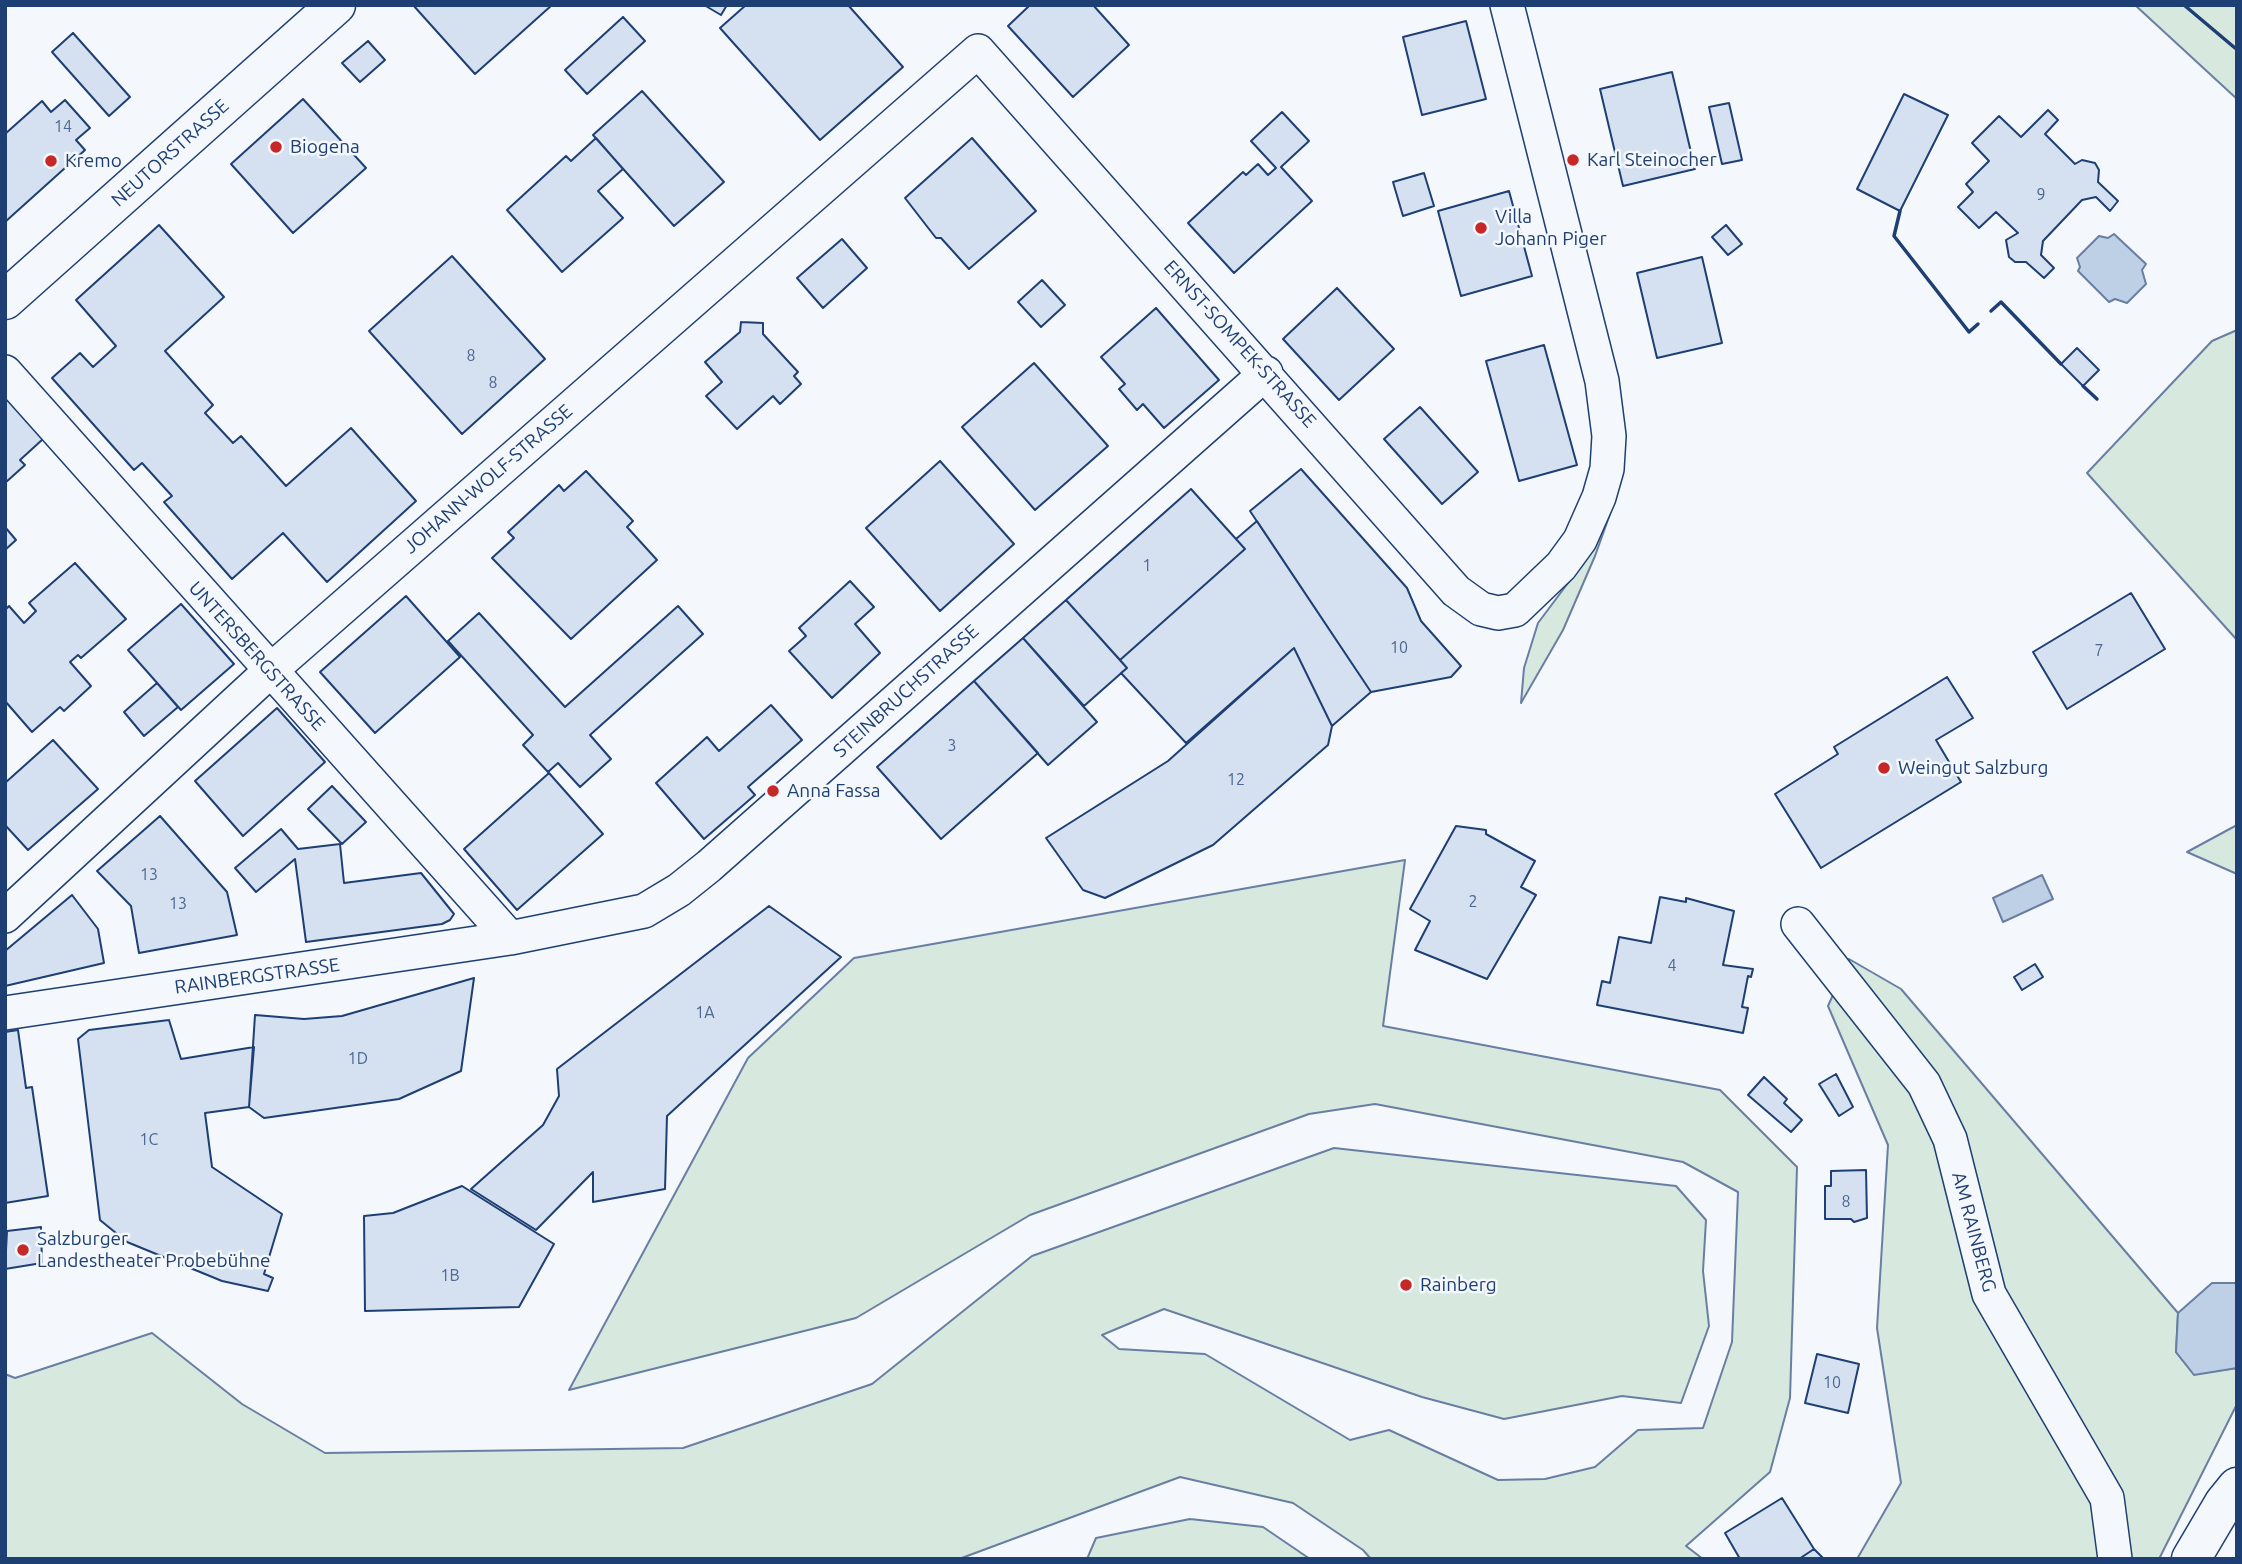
<!DOCTYPE html>
<html>
<head>
<meta charset="utf-8">
<style>
  body { margin:0 }
  #map { position:relative; width:2242px; height:1564px; overflow:hidden; background:#f4f7fb; font-family:Ubuntu,sans-serif }
  canvas { display:block }
  .frame { position:absolute; inset:0; border:7px solid #1d3f73; pointer-events:none }
</style>
</head>
<body>
<div id="map">
<canvas width="2242" height="1564"></canvas>
<div class="frame"></div>
</div>
<script>
const g = document.querySelector('canvas').getContext('2d');
g.lineJoin = 'round';
function fill(path, color) {
  g.fillStyle = color;
  g.fill(path, 'evenodd');
}
function shape(rows) {
  const path = new Path2D();
  for (const r of rows) {
    path.moveTo(r[0], r[1]);
    for (let i = 2; i < r.length; i += 2) path.lineTo(r[i], r[i + 1]);
  }
  return path;
}
function strokePath(path, color, width, dash) {
  g.strokeStyle = color;
  g.lineWidth = width;
  g.lineCap = dash ? 'butt' : 'round';
  g.setLineDash(dash || []);
  g.stroke(path);
}
function write(font, color, halo, rows, align = 'center') {
  g.font = font + ' Ubuntu,sans-serif';
  g.lineWidth = 5;
  g.setLineDash([]);
  g.textBaseline = 'middle';
  g.strokeStyle = halo;
  g.fillStyle = color;
  for (const [text, x, y, turn = 0] of rows) {
    g.save();
    g.translate(x, y);
    g.rotate((+turn || 0) * Math.PI / 180);
    g.textAlign = isNaN(turn) ? turn : align;
    if (halo) g.strokeText(text, 0, 0);
    g.fillText(text, 0, 0);
    g.restore();
  }
}
const green = shape([
  [2135,5,2237,5,2237,99,2135,5],
  [2237,330,2237,640,2087,473,2212,341,2237,330],
  [1614,503,1595,556,1563,630,1521,703,1524,668,1538,623,1571,579,1614,503],
  [2237,825,2237,874,2187,852,2237,825],
  [1405,860,1383,1026,1720,1090,1797,1167,1790,1398,1770,1472,1686,1546,1703,1559,1371,1559,1363,1550,1293,1503,1180,1477,959,1559,5,1559,5,1374,15,1378,152,1333,242,1404,325,1453,683,1448,872,1384,1032,1256,1334,1148,1676,1186,1706,1220,1703,1271,1709,1326,1681,1403,1622,1396,1504,1419,1422,1397,1164,1309,1102,1335,1119,1349,1205,1354,1350,1440,1389,1430,1498,1480,1545,1479,1595,1467,1638,1430,1703,1428,1732,1342,1738,1192,1683,1162,1375,1104,1309,1114,1030,1215,856,1318,569,1390,748,1058,854,958,1405,860],
  [1849,959,1901,989,2178,1313,2176,1352,2194,1374,2237,1368,2237,1404,2159,1559,1857,1559,1901,1483,1877,1328,1888,1145,1828,1006,1849,959],
  [1190,1519,1263,1527,1310,1559,1087,1559,1096,1538,1190,1519]
]);
fill(green, '#d7e8df');
strokePath(green, '#687fa3', 2);
const water = shape([
  [2114,234,2146,264,2142,270,2146,284,2127,303,2115,299,2109,302,2078,271,2080,267,2077,258,2099,236,2108,238,2114,234],
  [2042,875,2053,899,2003,922,1993,898,2042,875],
  [2212,1283,2237,1283,2237,1368,2194,1375,2176,1352,2178,1313,2212,1283]
]);
fill(water, '#bed0e5');
strokePath(water, '#687fa3', 2);
const building = shape([
  [413,5,552,5,475,74,413,5],
  [704,5,727,5,721,15,704,5],
  [746,5,848,5,903,67,820,140,720,28,746,5],
  [1030,5,1093,5,1129,45,1073,97,1008,26,1030,5],
  [623,17,645,41,587,94,565,70,623,17],
  [1466,21,1486,99,1422,115,1403,37,1466,21],
  [73,33,130,97,109,116,52,52,73,33],
  [368,41,385,60,360,82,342,63,368,41],
  [1672,72,1695,169,1623,186,1600,89,1672,72],
  [642,91,724,182,674,226,593,135,642,91],
  [1904,94,1948,115,1900,211,1857,189,1904,94],
  [303,99,366,168,293,233,231,164,303,99],
  [65,100,90,128,76,140,85,150,5,222,5,134,42,101,51,112,65,100],
  [1729,103,1742,160,1722,164,1709,107,1729,103],
  [2048,110,2058,120,2045,134,2075,164,2082,160,2095,163,2099,170,2098,182,2118,201,2110,211,2096,197,2082,200,2043,241,2041,255,2054,268,2044,278,2026,262,2015,262,2009,257,2006,240,2018,233,1996,212,1979,228,1958,207,1973,192,1966,184,1989,161,1972,143,1999,116,2021,137,2048,110],
  [1282,112,1309,141,1281,167,1312,201,1234,273,1188,223,1243,172,1246,175,1258,164,1268,175,1276,168,1251,141,1282,112],
  [596,138,623,169,598,191,623,218,562,272,507,210,566,156,571,161,596,138],
  [972,138,1036,211,969,269,941,238,936,238,905,198,972,138],
  [1424,173,1434,206,1403,216,1393,182,1424,173],
  [1509,191,1532,276,1461,296,1438,211,1509,191],
  [159,225,224,297,165,351,213,405,205,413,233,443,241,436,286,486,351,428,416,501,327,582,283,533,232,579,164,502,172,496,142,463,134,470,52,378,80,353,93,367,116,346,76,300,159,225],
  [1726,225,1742,244,1728,255,1712,237,1726,225],
  [842,239,867,268,823,308,797,278,842,239],
  [452,256,545,359,462,434,369,331,452,256],
  [1702,257,1722,343,1657,358,1637,273,1702,257],
  [1042,280,1065,305,1041,327,1018,302,1042,280],
  [1337,288,1394,349,1339,400,1283,339,1337,288],
  [1156,308,1219,380,1164,428,1143,404,1137,410,1119,389,1125,384,1101,357,1156,308],
  [741,322,763,323,763,334,798,372,794,376,801,384,780,404,773,396,737,429,706,396,722,382,705,362,740,332,741,322],
  [1544,345,1577,465,1519,481,1486,361,1544,345],
  [2077,348,2099,370,2083,386,2061,364,2077,348],
  [1034,363,1108,446,1035,510,962,427,1034,363],
  [5,397,43,439,20,460,25,465,5,483,5,397],
  [1420,407,1478,472,1442,504,1384,439,1420,407],
  [940,461,1014,544,940,611,866,528,940,461],
  [1301,469,1407,588,1421,621,1461,666,1451,677,1371,692,1250,511,1301,469],
  [586,471,633,521,627,527,657,560,571,639,492,558,514,538,508,532,559,485,564,491,586,471],
  [1191,489,1245,549,1120,660,1066,600,1191,489],
  [1257,521,1371,692,1332,726,1294,648,1186,743,1121,673,1127,668,1120,660,1245,549,1236,539,1257,521],
  [5,527,16,540,5,550,5,527],
  [75,563,126,619,81,658,78,655,70,662,91,686,64,711,60,707,32,732,5,701,5,610,9,606,24,623,36,611,29,603,75,563],
  [850,581,874,607,855,624,880,653,832,698,789,651,806,636,799,628,850,581],
  [2131,593,2165,649,2067,709,2033,652,2131,593],
  [406,596,460,657,375,733,320,672,406,596],
  [1066,600,1127,668,1084,706,1023,638,1066,600],
  [181,604,234,664,181,710,128,650,181,604],
  [678,606,703,634,590,735,611,759,580,787,558,763,548,772,523,745,533,735,448,641,479,613,565,707,678,606],
  [1023,638,1097,722,1048,765,974,681,1023,638],
  [1294,648,1332,726,1328,745,1213,845,1105,898,1083,890,1046,838,1168,761,1294,648],
  [1947,677,1973,718,1936,740,1961,782,1821,868,1775,794,1838,754,1834,747,1947,677],
  [974,681,1038,753,941,839,877,767,974,681],
  [157,683,178,707,144,736,124,712,157,683],
  [771,705,802,740,748,787,755,795,704,839,656,783,707,737,719,751,771,705],
  [277,708,325,762,243,836,195,781,277,708],
  [53,740,98,789,28,850,5,825,5,783,53,740],
  [549,773,603,834,517,910,464,849,549,773],
  [332,786,366,822,342,844,308,809,332,786],
  [160,816,227,892,237,935,139,953,131,906,97,871,160,816],
  [1456,826,1486,830,1486,834,1535,861,1521,887,1536,895,1487,979,1415,950,1430,921,1410,909,1456,826],
  [281,829,298,849,340,844,344,883,421,873,454,914,450,920,442,924,306,942,295,859,256,892,235,868,281,829],
  [72,895,98,929,104,963,5,986,5,951,72,895],
  [1660,897,1686,902,1686,898,1734,911,1723,965,1753,969,1751,977,1748,976,1742,1007,1748,1008,1743,1033,1597,1005,1602,981,1610,983,1619,937,1651,943,1660,897],
  [769,906,841,957,667,1116,665,1189,593,1202,593,1172,536,1230,471,1189,543,1125,559,1096,557,1069,769,906],
  [2035,964,2043,977,2022,990,2014,977,2035,964],
  [474,978,461,1071,399,1099,264,1118,249,1107,255,1015,304,1019,342,1016,474,978],
  [169,1020,181,1059,254,1047,249,1107,205,1113,212,1167,282,1214,264,1274,273,1278,268,1291,222,1281,127,1242,100,1220,78,1039,89,1030,169,1020],
  [18,1030,26,1088,32,1087,48,1196,5,1203,5,1032,18,1030],
  [1836,1074,1853,1107,1839,1116,1819,1084,1836,1074],
  [1764,1077,1787,1099,1784,1103,1802,1120,1791,1132,1748,1095,1764,1077],
  [1866,1170,1867,1218,1854,1222,1851,1219,1825,1219,1825,1186,1831,1186,1831,1171,1866,1170],
  [462,1186,554,1244,519,1307,365,1311,364,1216,393,1213,462,1186],
  [41,1227,42,1263,5,1269,7,1231,41,1227],
  [1817,1354,1859,1364,1848,1413,1805,1403,1817,1354],
  [1782,1498,1814,1549,1799,1559,1740,1559,1725,1533,1782,1498],
  [1814,1549,1824,1559,1799,1559,1814,1549]
]);
fill(building, '#d5e0f0');
strokePath(building, '#1d3f73', 2);
const minor = shape([
  [5,372,510,938],
  [5,916,270,671,978,51,1456,591,1481,609,1498,613,1515,610,1561,566,1580,540,1599,497,1607,469,1609,436,1602,381,1507,5],
  [1798,924,1924,1084,1950,1139,1989,1294,2107,1498,2115,1559],
  [5,1013,510,938,644,911,679,890,709,866,1266,373]
]);
const tertiary = shape([
  [5,300,336,5],
  [2191,1559,2224,1503,2237,1487]
]);
strokePath(minor, '#1d3f73', 36);
strokePath(tertiary, '#1d3f73', 41);
strokePath(minor, '#f4f7fb', 33);
strokePath(tertiary, '#f4f7fb', 38);
strokePath(shape([
  [2184,5,2235,48],
  [1900,211,1894,236,1969,332,1978,324],
  [1991,311,2001,302,2061,364],
  [2083,386,2097,399]
]), '#1d3f73', 3.5);
for (const [x, y, r, color] of [
  [276,147,7,"#c62828"],
  [1573,160,7,"#c62828"],
  [51,161,7,"#c62828"],
  [1481,228,7,"#c62828"],
  [1884,768,7,"#c62828"],
  [773,791,7,"#c62828"],
  [23,1250,7,"#c62828"],
  [1406,1285,7,"#c62828"]
]) {
  const dot = new Path2D();
  dot.arc(x, y, r, 0, 2 * Math.PI);
  g.fillStyle = color;
  g.fill(dot);
  strokePath(dot, '#f4f7fb', 2.5);
}
write('16px', '#4b6792', null, [
  ["14",63,127],
  ["9",2041,195],
  ["8",471,356],
  ["8",493,383],
  ["1",1147,566],
  ["10",1399,648],
  ["7",2099,651],
  ["3",952,746],
  ["12",1236,780],
  ["13",149,875],
  ["2",1473,902],
  ["13",178,904],
  ["4",1672,966],
  ["1A",705,1013],
  ["1D",358,1059],
  ["1C",149,1140],
  ["8",1846,1202],
  ["1B",450,1276],
  ["10",1832,1383]
]);
write('19px', '#1d3f73', '#f4f7fb', [
  ["Biogena",290,147],
  ["Karl Steinocher",1587,160],
  ["Kremo",65,161],
  ["Villa",1495,217],
  ["Johann Piger",1495,239],
  ["Weingut Salzburg",1898,768],
  ["Anna Fassa",787,791],
  ["Salzburger",37,1239],
  ["Landestheater Probebühne",37,1261],
  ["Rainberg",1420,1285]
], 'left');
write('19px', '#1d3f73', '#f4f7fb', [
  ["NEUTORSTRASSE",170,153,-42],
  ["ERNST-SOMPEK-STRASSE",1240,344,48],
  ["JOHANN-WOLF-STRASSE",488,479,-41],
  ["UNTERSBERGSTRASSE",257,656,48],
  ["STEINBRUCHSTRASSE",906,691,-42],
  ["RAINBERGSTRASSE",257,976,-8],
  ["AM RAINBERG",1974,1232,75]
]);
</script>
</body>
</html>
